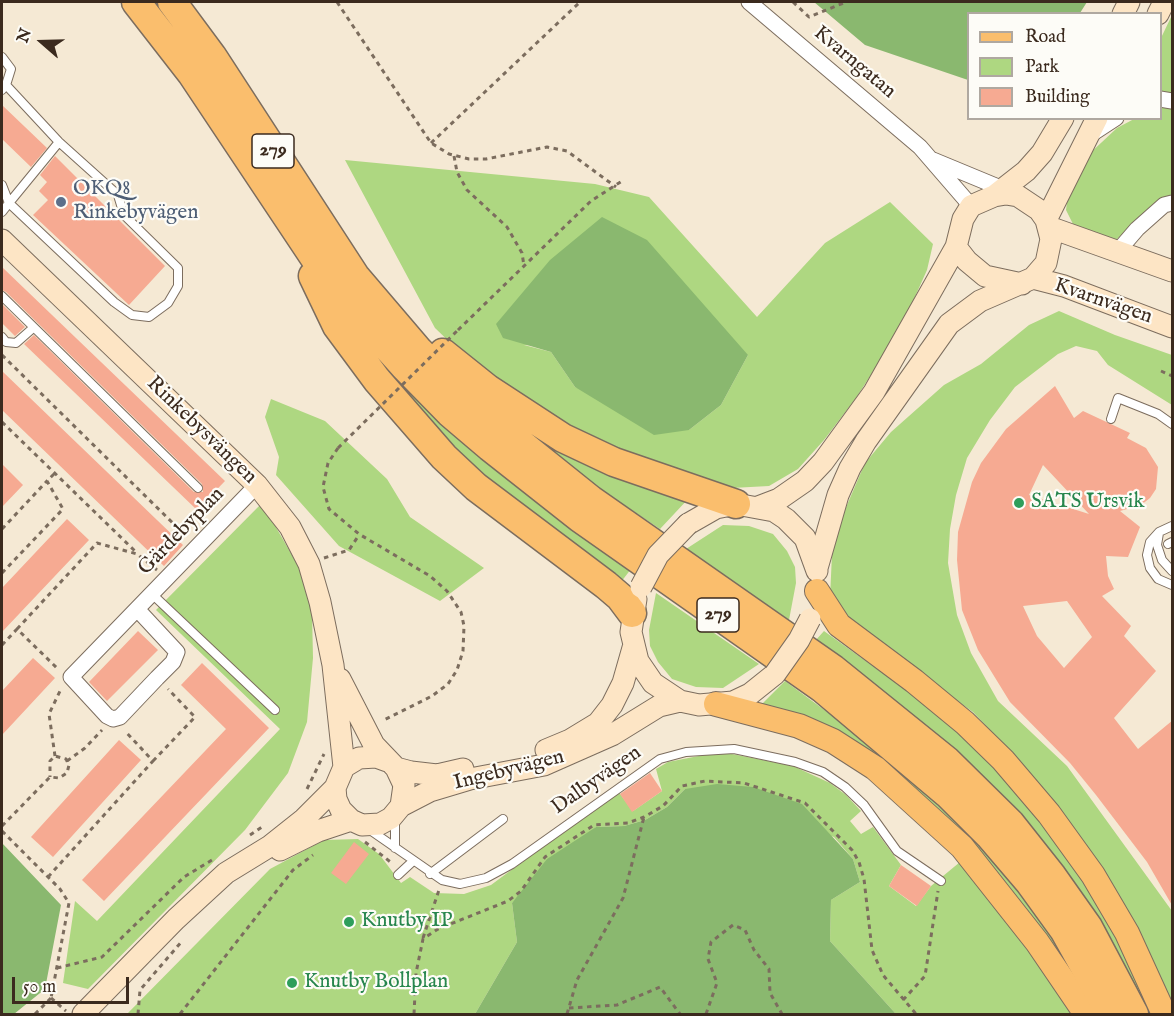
<!DOCTYPE html>
<html>
<head>
<meta charset="utf-8">
<style>
  body { margin:0 }
  #map { position:relative; width:1174px; height:1016px; overflow:hidden; background:#f5e9d4; font-family:"IM FELL English",serif }
  canvas { display:block }
  .frame { position:absolute; inset:0; border:3px solid #3b2a1e; pointer-events:none }
  .legend { position:absolute; left:967px; top:12px; width:195px; height:108px; box-sizing:border-box; background:#fdfcf7; border:2px solid #afa8a0; margin:0; padding:8px 10px; list-style:none; font-size:18px; color:#3b2a1e }
  .legend li { display:flex; align-items:center; gap:12px; height:30px }
  .legend b { width:30px; border:2px solid #afa8a0 }
  .north { position:absolute; left:12px; top:12px; width:60px; height:60px; -webkit-text-stroke:4px #fdfcf7; paint-order:stroke; rotate:290deg; font-size:16px; font-weight:700; line-height:24px; text-align:center; color:#3b2a1e }
  .north::after { content:''; display:block; margin:auto; width:21px; height:27px; background:#3b2a1e; clip-path:polygon(50% 0,100% 100%,50% 72%,0 100%) }
  .scale { position:absolute; left:12px; top:977px; width:117px; height:27px; box-sizing:border-box; border:3px solid #3b2a1e; border-top:0; padding-left:8px; font-size:18px; line-height:21px; white-space:nowrap; color:#3b2a1e; -webkit-text-stroke:4px #fdfcf7; paint-order:stroke }
</style>
</head>
<body>
<div id="map">
<canvas width="1174" height="1016"></canvas>
<div class="frame"></div>
<ul class="legend">
<li><b style="height:8px;background:#fabe6d"></b>Road</li>
<li><b style="height:16px;background:#aed781"></b>Park</li>
<li><b style="height:16px;background:#f6aa92"></b>Building</li>
</ul>
<div class="north">N</div>
<div class="scale">50 m</div>
</div>
<script>
const g = document.querySelector('canvas').getContext('2d');
g.lineJoin = 'round';
function fill(path, color) {
  g.fillStyle = color;
  g.fill(path, 'evenodd');
}
function shape(rows) {
  const path = new Path2D();
  for (const r of rows) {
    path.moveTo(r[0], r[1]);
    for (let i = 2; i < r.length; i += 2) path.lineTo(r[i], r[i + 1]);
  }
  return path;
}
function strokePath(path, color, width, dash) {
  g.strokeStyle = color;
  g.lineWidth = width;
  g.lineCap = dash ? 'butt' : 'round';
  g.setLineDash(dash || []);
  g.stroke(path);
}
function write(font, color, halo, rows, align = 'center') {
  g.font = font + ' "IM FELL English",serif';
  g.lineWidth = 4.5;
  g.setLineDash([]);
  g.textBaseline = 'middle';
  g.strokeStyle = halo;
  g.fillStyle = color;
  for (const [text, x, y, turn = 0] of rows) {
    g.save();
    g.translate(x, y);
    g.rotate((+turn || 0) * Math.PI / 180);
    g.textAlign = isNaN(turn) ? turn : align;
    if (halo) g.strokeText(text, 0, 0);
    g.fillText(text, 0, 0);
    g.restore();
  }
}
fill(shape([
  [1172,15,1172,93,1161,93,1161,38],
  [1161,106,1172,107,1172,194,1153,204,1116,240,1105,240,1085,233,1073,224,1066,210,1068,195,1087,156,1117,128,1134,119,1160,118],
  [345,160,595,184,649,197,757,317,825,243,890,202,933,244,927,270,901,328,856,398,824,440,798,469,769,486,732,488,679,476,573,431,460,352,435,328],
  [524,345,748,355,721,405,689,430,575,387,551,352],
  [1059,311,1115,335,1172,355,1172,405,1108,365,1097,351,1076,346,1058,354,1015,387,990,420,967,458,956,495,950,529,948,563,957,615,971,653,998,701,1067,766,1172,911,1172,1005,1151,956,1109,880,1012,753,973,712,840,617,830,598,832,554,838,526,865,463,891,432,944,385,981,364,1029,325],
  [361,341,631,569,621,582,463,460],
  [271,399,325,421,387,479,410,517,484,568,440,601,339,546,276,475,279,457,265,417],
  [500,408,689,498,660,529,585,479],
  [262,503,300,569,312,612,313,658,307,722,288,773,245,830,88,989,63,983,75,901,97,921,280,729,156,610],
  [723,525,749,526,773,534,787,551,795,567,796,583,789,620,686,549],
  [656,593,759,664,723,688,696,687,672,679,658,662,650,646,649,630],
  [824,631,917,698,1002,770,1112,920,1156,1014,1148,1014,1116,951,1041,840,953,747,815,641],
  [785,681,880,751,956,816,995,859,1048,927,1086,993,967,841,760,706],
  [714,753,732,754,793,766,830,783,846,795,861,811,850,821,861,834,873,827,901,865,889,886,916,906,931,886,960,862,985,889,1074,1014,896,1014,830,941,831,900,860,882,853,859,834,837,685,789,667,807,645,820,624,826,596,827,512,903,517,942,475,1014,127,1014,270,869,324,840,358,839,379,854,401,883,410,877,434,893,464,894,491,885,618,791,633,811,662,791,656,769,668,762]
]), '#aed781');
fill(shape([
  [814,2,1087,2,1080,13,968,14,968,80,865,45],
  [602,217,647,240,748,355,721,405,689,430,654,435,575,387,551,352,503,338,496,324,550,260],
  [717,784,753,787,802,804,853,859,860,882,831,900,830,941,896,1014,475,1014,517,942,512,903,547,859,596,827,624,826,645,820,667,807,685,789],
  [2,843,61,905,45,989,14,1014,2,1014]
]), '#8ab86f');
fill(shape([
  [2,105,47,148,31,167,2,139],
  [55,156,165,266,129,305,33,215,48,200,39,191,47,182,40,175],
  [2,267,225,481,197,510,24,344,34,335,194,492,203,492,202,484,6,292,2,290],
  [2,304,25,327,15,336,2,323],
  [2,371,183,545,164,566,2,410],
  [1055,386,1074,418,1083,411,1130,433,1127,438,1146,448,1158,467,1156,489,1150,498,1141,505,1120,511,1140,527,1128,557,1106,556,1108,576,1114,589,1102,596,1131,626,1124,636,1156,671,1114,718,1138,749,1173,720,1173,907,1147,862,1096,795,1070,763,1010,702,978,650,962,610,957,560,958,532,972,482,981,463,1006,429],
  [1043,465,1089,514,1029,495],
  [1067,601,1092,637,1064,668,1037,636,1023,606],
  [2,464,23,485,2,507],
  [67,519,89,540,2,632,2,588],
  [138,631,158,650,107,701,89,682],
  [33,658,55,678,2,735,2,691],
  [202,663,269,728,104,901,82,880,226,729,181,685],
  [119,740,141,760,53,857,31,837],
  [650,773,662,791,632,812,620,794],
  [354,842,369,854,346,884,331,873],
  [901,865,931,886,917,906,889,886]
]), '#f6aa92');
const lane = shape([
  [2,57,11,69,6,85,2,90],
  [2,185,9,203,59,142],
  [2,212,9,203,114,302,132,315,149,317,168,303,178,286,178,268,124,215,118,195,59,142,6,85],
  [2,296,198,488],
  [2,337,6,342,16,343,33,328],
  [1111,419,1118,398,1158,414,1172,424],
  [1172,526,1159,532,1150,542,1147,555,1150,568,1158,579,1172,585],
  [1159,533,1157,545,1162,560,1172,571],
  [1168,544,1172,542],
  [152,594,275,710],
  [370,830,442,880,460,884,486,878,512,864,660,759,686,752,734,749,795,762,823,772,845,787,864,805,897,851,941,881],
  [395,848,395,820],
  [430,874,503,819],
  [398,875,412,862]
]);
const street = shape([
  [749,2,920,147,971,206],
  [1160,99,1172,101],
  [1087,137,1116,118],
  [933,160,1003,189],
  [1118,251,1137,229,1164,205,1172,203],
  [137,609,177,652,173,662,157,678,120,717,113,719,107,716,71,677,257,485]
]);
const secondary = shape([
  [1123,14,1129,2],
  [1158,14,1164,2],
  [994,196,1026,171,1042,153,1063,118],
  [1046,220,1097,118],
  [1049,227,1172,271],
  [2,240,257,485,290,527,309,564,320,602,333,665,344,767],
  [956,247,967,261,985,276,1022,284],
  [1033,278,1064,286,1172,327],
  [758,507,779,499,805,481,823,462,874,392,956,247,963,219,971,206,994,196,1006,194,1018,196,1039,210,1046,220,1051,239,1046,263,1033,278,980,301,949,324,866,441,850,468,838,495,817,568],
  [688,524,716,508,736,504,774,511,786,519,805,538,817,571],
  [636,599,631,632,638,661,653,683,680,701,699,705,733,702,750,694,775,674],
  [340,679,374,745,396,768,404,785,401,806,391,818,380,824,362,825,351,820,341,810,336,799,335,788,344,767,359,758,376,757,387,761],
  [546,750,570,740,598,723,612,705,623,683,633,648],
  [396,768,411,772,437,775,463,769],
  [401,806,430,791,470,779,544,765,612,735,659,706,680,701],
  [280,850,318,831,351,820],
  [83,1014,176,919,226,873,270,846,304,819,335,788]
]);
const primary = shape([
  [817,591,839,625,914,681,965,723,1003,760,1049,814,1093,875,1127,933,1164,1014],
  [716,704,799,726,833,741,875,768,962,847,1037,942,1086,1014]
]);
const highway = shape([
  [136,2,192,74,320,266,359,316,404,366,450,413,490,447,580,518,822,688,949,795,989,835,1030,883,1064,930,1111,1014],
  [172,2,212,56,355,276,419,351,464,396,505,431,591,500,833,669,947,761,1010,823,1052,876,1088,927,1134,1014],
  [313,276,337,326,377,380,444,457,476,487,606,585,620,597,632,613],
  [443,353,488,389,563,438,614,462,736,504]
]);
strokePath(lane, '#7c6d5e', 10);
strokePath(street, '#7c6d5e', 17);
strokePath(secondary, '#7c6d5e', 23);
strokePath(primary, '#7c6d5e', 26);
strokePath(highway, '#7c6d5e', 31);
strokePath(shape([
  [337,2,431,143,449,154,469,159,486,159,547,147,567,151,616,187],
  [793,2,809,17,846,2],
  [431,143,580,2],
  [454,156,457,172,467,190,507,227,522,253,524,266],
  [458,330,591,201,622,181],
  [2,355,187,537],
  [1161,371,1172,376],
  [2,422,136,552],
  [338,448,328,463,323,487,329,509,359,534,430,576,447,591,461,612,464,626,463,651,457,670,448,684,432,696,382,721],
  [2,529,47,481],
  [324,558,349,550,359,535],
  [2,573,63,509,47,481,54,474],
  [17,629,97,543,137,554,157,570],
  [2,645,17,629,59,670],
  [55,756,49,714,61,689],
  [67,761,85,748,102,730],
  [153,761,195,717,168,689],
  [307,789,324,754],
  [2,826,50,777,59,778,67,773,69,765,66,759,55,756,50,761,50,777],
  [2,831,60,889,69,903,51,998],
  [250,835,262,827],
  [365,842,393,864],
  [48,877,153,761,125,731],
  [423,938,439,890],
  [57,968,102,957,184,877,212,860],
  [51,998,66,1011],
  [903,1000,925,976,938,891],
  [569,1008,617,1005,660,987,680,1014],
  [35,1014,51,998],
  [138,1014,140,990,183,940],
  [180,1014,293,870,313,855],
  [414,1014,416,973,423,939,438,929,508,901,521,891,545,857,594,825,628,823,644,817,663,806,682,786,705,781,744,783,805,803,852,850,859,862,864,879,872,950,883,975,916,1014],
  [567,1014,577,980,623,898,644,817],
  [706,1014,717,983,708,959,711,942,733,925,745,930,754,950,769,969,770,993,782,1014]
]), '#7c6d5e', 3, [4.5, 4.5]);
strokePath(lane, '#fff', 8);
strokePath(street, '#fff', 15);
strokePath(secondary, '#fde5c5', 21);
strokePath(primary, '#fabe6d', 24);
strokePath(highway, '#fabe6d', 28);
const secondaryBridge = shape([
  [641,587,658,555,688,524],
  [775,674,799,640,810,619]
]);
strokePath(secondaryBridge, '#7c6d5e', 23, []);
strokePath(shape([
  [338,448,458,330]
]), '#7c6d5e', 3, [4.5, 4.5]);
strokePath(secondaryBridge, '#fde5c5', 21);
for (const [x, y, r, color] of [
  [61,202,6,"#5c6f8a"],
  [1019,503,6,"#2e9e5b"],
  [349,922,6,"#2e9e5b"],
  [292,983,6,"#2e9e5b"]
]) {
  const dot = new Path2D();
  dot.arc(x, y, r, 0, 2 * Math.PI);
  g.fillStyle = color;
  g.fill(dot);
  strokePath(dot, '#fdfcf7', 2);
}
for (const [x, y, w] of [
  [273,151,42],
  [718,615,42]
]) {
  const box = new Path2D();
  box.roundRect(x - w / 2, y - 17, w, 34, 4.5);
  g.fillStyle = '#fdfcf7';
  g.fill(box);
  strokePath(box, '#3b2a1e', 1.5);
}
write('bold 20px', '#3b2a1e', null, [
  ["279",273,151],
  ["279",718,615]
]);
write('21px', '#3b2a1e', '#fdfcf7', [
  ["Kvarngatan",854,63,40],
  ["Kvarnvägen",1103,302,19],
  ["Rinkebysvängen",201,431,44],
  ["Gärdebyplan",182,532,-46],
  ["Ingebyvägen",509,771,-14],
  ["Dalbyvägen",597,781,-35]
]);
write('21px', '#4e5e75', '#fdfcf7', [
  ["OKQ8",73,190],
  ["Rinkebyvägen",73,214]
], 'left');
write('21px', '#27864d', '#fdfcf7', [
  ["SATS Ursvik",1031,503],
  ["Knutby IP",361,922],
  ["Knutby Bollplan",304,983]
], 'left');
</script>
</body>
</html>
